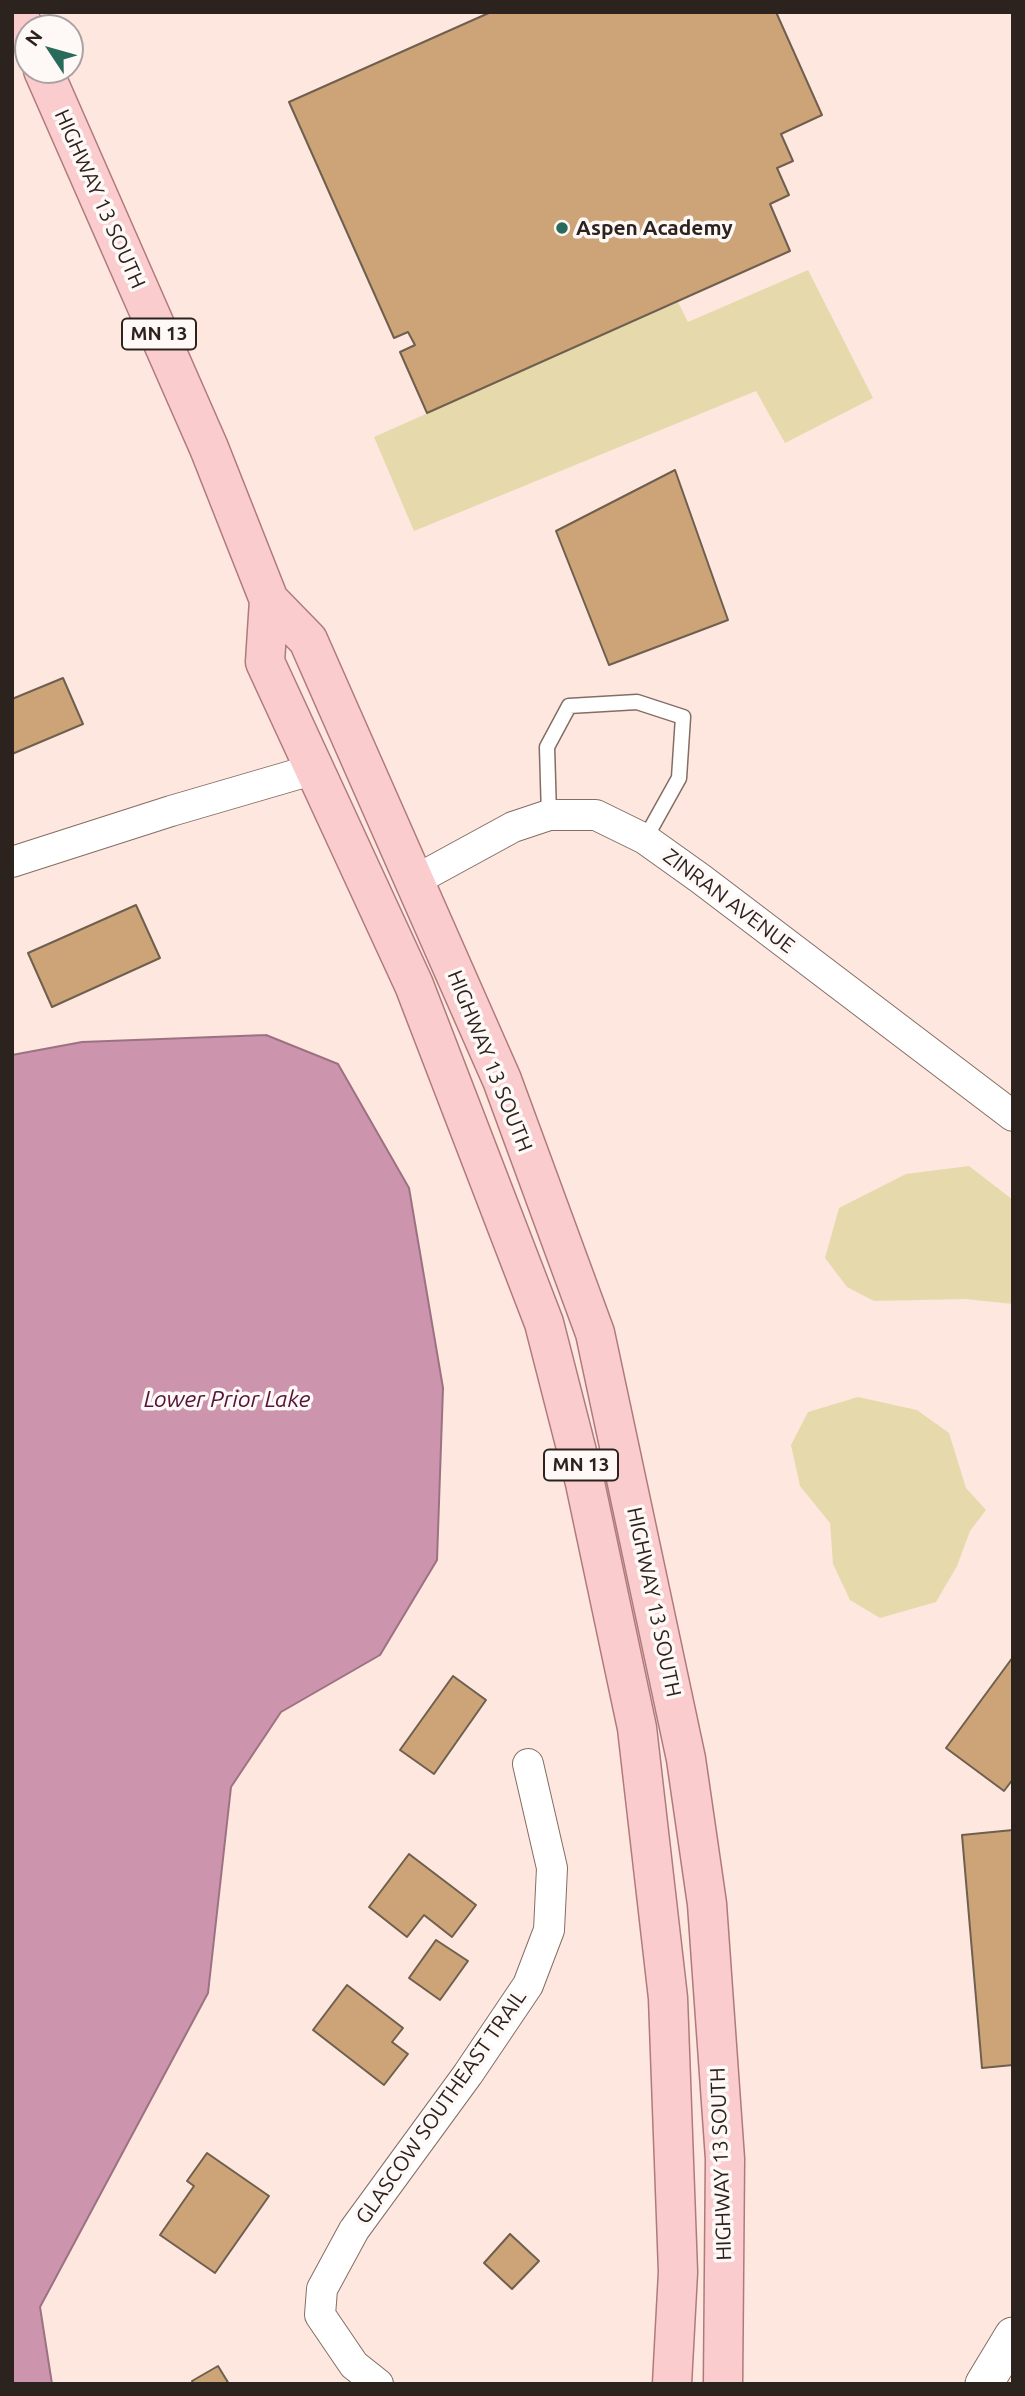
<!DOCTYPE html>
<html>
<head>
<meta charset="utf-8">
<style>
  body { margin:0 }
  #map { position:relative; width:1025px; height:2396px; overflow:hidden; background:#fde7df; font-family:Ubuntu,sans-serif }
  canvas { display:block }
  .frame { position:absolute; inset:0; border:14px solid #2c221e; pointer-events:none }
  .north { position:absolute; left:14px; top:14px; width:70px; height:70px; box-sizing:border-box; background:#fef8f6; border:2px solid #aaa2a0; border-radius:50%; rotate:306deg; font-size:19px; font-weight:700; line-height:28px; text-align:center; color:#2c221e }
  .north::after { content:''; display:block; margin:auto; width:24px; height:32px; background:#296b5b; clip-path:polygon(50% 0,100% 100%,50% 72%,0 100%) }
</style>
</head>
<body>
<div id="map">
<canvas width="1025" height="2396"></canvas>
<div class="frame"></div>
<div class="north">N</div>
</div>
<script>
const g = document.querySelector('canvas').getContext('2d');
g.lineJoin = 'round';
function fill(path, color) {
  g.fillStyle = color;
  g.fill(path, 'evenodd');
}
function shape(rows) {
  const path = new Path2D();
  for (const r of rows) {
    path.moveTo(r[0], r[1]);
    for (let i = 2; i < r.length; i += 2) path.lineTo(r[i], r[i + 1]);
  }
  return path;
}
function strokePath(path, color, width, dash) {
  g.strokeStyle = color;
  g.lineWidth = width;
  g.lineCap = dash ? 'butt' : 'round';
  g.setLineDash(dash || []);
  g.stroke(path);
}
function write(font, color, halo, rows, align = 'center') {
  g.font = font + ' Ubuntu,sans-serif';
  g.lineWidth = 7;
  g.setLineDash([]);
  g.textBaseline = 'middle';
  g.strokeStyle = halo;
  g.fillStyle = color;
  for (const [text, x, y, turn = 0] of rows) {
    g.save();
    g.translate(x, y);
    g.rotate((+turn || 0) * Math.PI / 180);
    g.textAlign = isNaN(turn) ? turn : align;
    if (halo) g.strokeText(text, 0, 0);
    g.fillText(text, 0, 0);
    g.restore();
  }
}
fill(shape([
  [808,270,873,398,785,443,756,391,414,531,374,437,678,302,688,322],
  [969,1166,1013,1200,1013,1304,965,1299,874,1301,847,1287,825,1258,839,1208,906,1174],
  [858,1397,917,1410,949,1433,966,1488,986,1510,970,1531,957,1566,936,1602,880,1618,850,1600,833,1564,830,1523,800,1486,791,1445,808,1412]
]), '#e6daad');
const water = shape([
  [266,1035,338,1064,409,1188,443,1388,437,1560,380,1655,281,1712,231,1787,208,1993,40,2307,52,2384,12,2384,12,1055,82,1042,266,1035]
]);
fill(water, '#cc94ad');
strokePath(water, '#9c7282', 2);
const building = shape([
  [491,12,776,12,822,115,781,134,793,161,777,168,789,195,770,204,790,251,427,413,400,352,415,345,408,332,394,338,289,102,491,12],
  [675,470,728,620,609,665,556,531,675,470],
  [63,678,83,724,12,754,12,699,63,678],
  [136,905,160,958,52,1007,28,953,136,905],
  [1013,1657,1013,1779,1004,1791,946,1748,1013,1657],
  [453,1676,486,1700,434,1774,400,1750,453,1676],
  [1013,1830,1013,2065,982,2068,962,1835,1013,1830],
  [409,1854,476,1905,452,1937,424,1915,407,1937,369,1907,409,1854],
  [436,1940,468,1961,440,2000,409,1978,436,1940],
  [347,1985,403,2028,392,2042,408,2054,384,2085,313,2030,347,1985],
  [207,2153,269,2196,215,2273,160,2235,194,2186,187,2181,207,2153],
  [510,2234,539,2261,512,2289,484,2263,510,2234],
  [218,2366,229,2384,194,2384,192,2381,218,2366]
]);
fill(building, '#cca478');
strokePath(building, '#6f5f4e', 2);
const service = shape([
  [549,815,547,747,569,706,637,702,683,717,679,778,645,839]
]);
const minor = shape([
  [12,862,171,811,315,769],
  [414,881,513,827,549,815,596,815,645,839,701,879,1013,1116],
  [378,2384,354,2365,320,2315,322,2289,354,2230,468,2074,528,1985,549,1930,552,1868,528,1764]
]);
const tertiary = shape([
  [984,2384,1013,2336]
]);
const primary = shape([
  [17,12,28,37],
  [43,70,209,448,269,600,308,640,502,1080,595,1333,686,1759,707,1904,725,2159,723,2384],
  [269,600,265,662,414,985,544,1323,585,1483,637,1728,668,1998,678,2272,672,2384]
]);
strokePath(service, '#846d63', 17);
strokePath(minor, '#846d63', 32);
strokePath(tertiary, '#846d63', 39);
strokePath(primary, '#b07a7b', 41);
strokePath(service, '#fff', 14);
strokePath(minor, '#fff', 30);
strokePath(tertiary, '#fff', 37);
strokePath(primary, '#faccce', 38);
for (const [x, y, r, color] of [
  [562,228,7,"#296b5b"]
]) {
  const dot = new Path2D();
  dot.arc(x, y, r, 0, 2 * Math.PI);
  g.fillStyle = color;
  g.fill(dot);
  strokePath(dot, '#fef8f6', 2.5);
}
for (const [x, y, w] of [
  [159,334,74],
  [581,1465,74]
]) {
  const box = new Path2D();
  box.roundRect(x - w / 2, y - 15.5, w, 31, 5);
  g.fillStyle = '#fef8f6';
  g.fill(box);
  strokePath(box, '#2c221e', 2);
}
write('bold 19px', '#2c221e', null, [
  ["MN 13",159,334],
  ["MN 13",581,1465]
]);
write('21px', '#2c221e', '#fef8f6', [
  ["HIGHWAY 13 SOUTH",100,199,66],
  ["ZINRAN AVENUE",729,901,37],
  ["HIGHWAY 13 SOUTH",490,1061,68],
  ["HIGHWAY 13 SOUTH",654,1602,78],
  ["GLASCOW SOUTHEAST TRAIL",441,2107,-55],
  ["HIGHWAY 13 SOUTH",721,2164,-92]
]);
write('bold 21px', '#2c221e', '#fef8f6', [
  ["Aspen Academy",576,228]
], 'left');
write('italic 23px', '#551338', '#fef8f6', [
  ["Lower Prior Lake",227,1399]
]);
</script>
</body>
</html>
